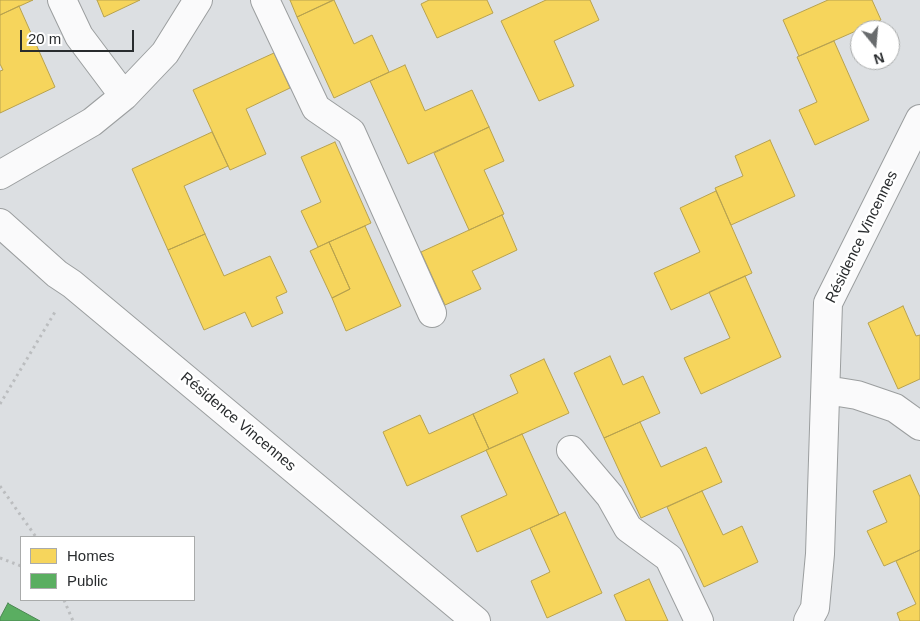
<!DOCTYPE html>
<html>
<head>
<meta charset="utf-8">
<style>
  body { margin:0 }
  #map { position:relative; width:920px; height:621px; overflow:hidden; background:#dcdfe2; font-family:Arial,sans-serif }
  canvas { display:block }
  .legend { position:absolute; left:20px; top:536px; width:175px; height:65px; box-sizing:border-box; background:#fff; border:1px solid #a9abab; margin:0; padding:6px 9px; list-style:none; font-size:15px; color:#292c2e }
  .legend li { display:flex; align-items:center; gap:10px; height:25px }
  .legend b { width:25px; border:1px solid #a9abab }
  .north { position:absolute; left:850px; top:20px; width:50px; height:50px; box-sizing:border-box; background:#fff; border:1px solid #a9abab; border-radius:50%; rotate:163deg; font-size:14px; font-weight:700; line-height:20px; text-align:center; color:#292c2e }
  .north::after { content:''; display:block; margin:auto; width:18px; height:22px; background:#686b6d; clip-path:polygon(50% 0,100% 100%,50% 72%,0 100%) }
  .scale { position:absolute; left:20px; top:30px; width:114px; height:22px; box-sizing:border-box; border:2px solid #292c2e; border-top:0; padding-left:6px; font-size:15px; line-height:18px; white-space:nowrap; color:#292c2e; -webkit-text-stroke:4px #fff; paint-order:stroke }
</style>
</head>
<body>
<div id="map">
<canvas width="920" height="621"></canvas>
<ul class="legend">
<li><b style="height:14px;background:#f6d55c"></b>Homes</li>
<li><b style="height:14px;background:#5aae61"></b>Public</li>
</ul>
<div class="north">N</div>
<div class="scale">20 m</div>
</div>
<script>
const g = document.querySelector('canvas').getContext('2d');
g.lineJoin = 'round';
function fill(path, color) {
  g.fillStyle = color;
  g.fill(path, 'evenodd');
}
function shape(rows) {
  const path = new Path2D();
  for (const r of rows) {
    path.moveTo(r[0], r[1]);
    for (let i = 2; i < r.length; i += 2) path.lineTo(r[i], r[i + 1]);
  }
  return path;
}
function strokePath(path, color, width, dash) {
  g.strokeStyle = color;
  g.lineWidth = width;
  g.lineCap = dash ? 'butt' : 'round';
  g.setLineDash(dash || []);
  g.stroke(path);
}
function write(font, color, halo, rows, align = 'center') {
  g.font = font + ' Arial,sans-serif';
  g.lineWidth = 5;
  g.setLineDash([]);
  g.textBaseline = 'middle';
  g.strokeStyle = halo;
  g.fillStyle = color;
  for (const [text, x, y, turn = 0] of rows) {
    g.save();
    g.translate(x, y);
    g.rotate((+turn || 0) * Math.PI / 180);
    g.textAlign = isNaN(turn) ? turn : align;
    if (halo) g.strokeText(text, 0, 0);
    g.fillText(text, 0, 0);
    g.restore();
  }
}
const homes = shape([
  [0,0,33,0,0,15,0,0],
  [97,0,140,0,104,17,97,0],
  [290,0,333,0,297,17,290,0],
  [334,0,354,44,372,35,389,72,334,98,297,17,334,0],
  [429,0,487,0,493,13,437,38,421,4,429,0],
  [546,0,590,0,599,20,554,41,574,86,539,101,501,21,546,0],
  [828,0,872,0,881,20,799,56,783,20,828,0],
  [19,6,55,87,0,113,0,71,3,70,0,64,0,15,19,6],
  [834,41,869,120,815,145,799,110,817,102,797,57,834,41],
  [274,53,290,88,246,109,266,154,230,170,193,90,274,53],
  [405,65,425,111,472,90,489,127,408,164,370,81,405,65],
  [489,127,504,161,484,170,504,214,469,230,434,153,489,127],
  [212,132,228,166,184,186,205,234,168,250,132,169,212,132],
  [770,140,795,196,731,225,715,188,743,176,735,156,770,140],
  [335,142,371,223,318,247,301,211,321,202,301,157,335,142],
  [716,191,752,273,671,310,654,273,700,252,680,208,716,191],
  [502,215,517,250,472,271,481,289,445,305,421,252,502,215],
  [365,226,401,306,346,331,332,298,350,289,329,242,365,226],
  [205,234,224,276,270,256,287,292,276,297,283,313,252,327,245,312,204,330,168,250,205,234],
  [329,242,350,289,332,298,310,251,329,242],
  [745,276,781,357,701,394,684,358,730,338,709,292,745,276],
  [903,306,916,336,920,335,920,379,898,389,868,323,903,306],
  [610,356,623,385,643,376,660,413,604,438,574,373,610,356],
  [544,359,569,413,489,449,473,414,518,393,510,375,544,359],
  [473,414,489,449,407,486,383,432,420,415,429,434,473,414],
  [640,422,661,467,706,447,722,482,641,518,604,438,640,422],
  [522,434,559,515,477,552,461,516,507,495,486,450,522,434],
  [910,475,920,497,920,550,884,566,867,531,887,522,873,491,910,475],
  [702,491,723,535,742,526,758,562,704,587,667,507,702,491],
  [565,512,602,593,547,618,531,581,550,572,530,528,565,512],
  [920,550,920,621,900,621,897,613,916,604,896,561,920,550],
  [649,579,668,621,626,621,614,595,649,579]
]);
fill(homes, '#f6d55c');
strokePath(homes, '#b8a24e', 1);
const public = shape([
  [8,603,9,604,40,621,0,621,0,618,8,603]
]);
fill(public, '#5aae61');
strokePath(public, '#4b8752', 1);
const street = shape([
  [62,0,79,36,124,96],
  [265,0,316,108,351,132,432,313],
  [0,175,92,122,124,96,165,53,198,0],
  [0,223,57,274,72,284,476,621],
  [826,390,857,395,895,408,920,426],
  [571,450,610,496,628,528,669,558,699,621],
  [808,621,815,608,820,554,828,303,920,119]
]);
strokePath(street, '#9b9e9f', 30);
strokePath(shape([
  [0,404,55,312],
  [0,486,36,537],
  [0,558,21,566],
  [64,600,73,621]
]), '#bbbdbf', 3, [2.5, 4]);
strokePath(street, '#fafafb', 28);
write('15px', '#292c2e', '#fff', [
  ["Résidence Vincennes",862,237,-64],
  ["Résidence Vincennes",238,422,40]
]);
</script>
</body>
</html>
